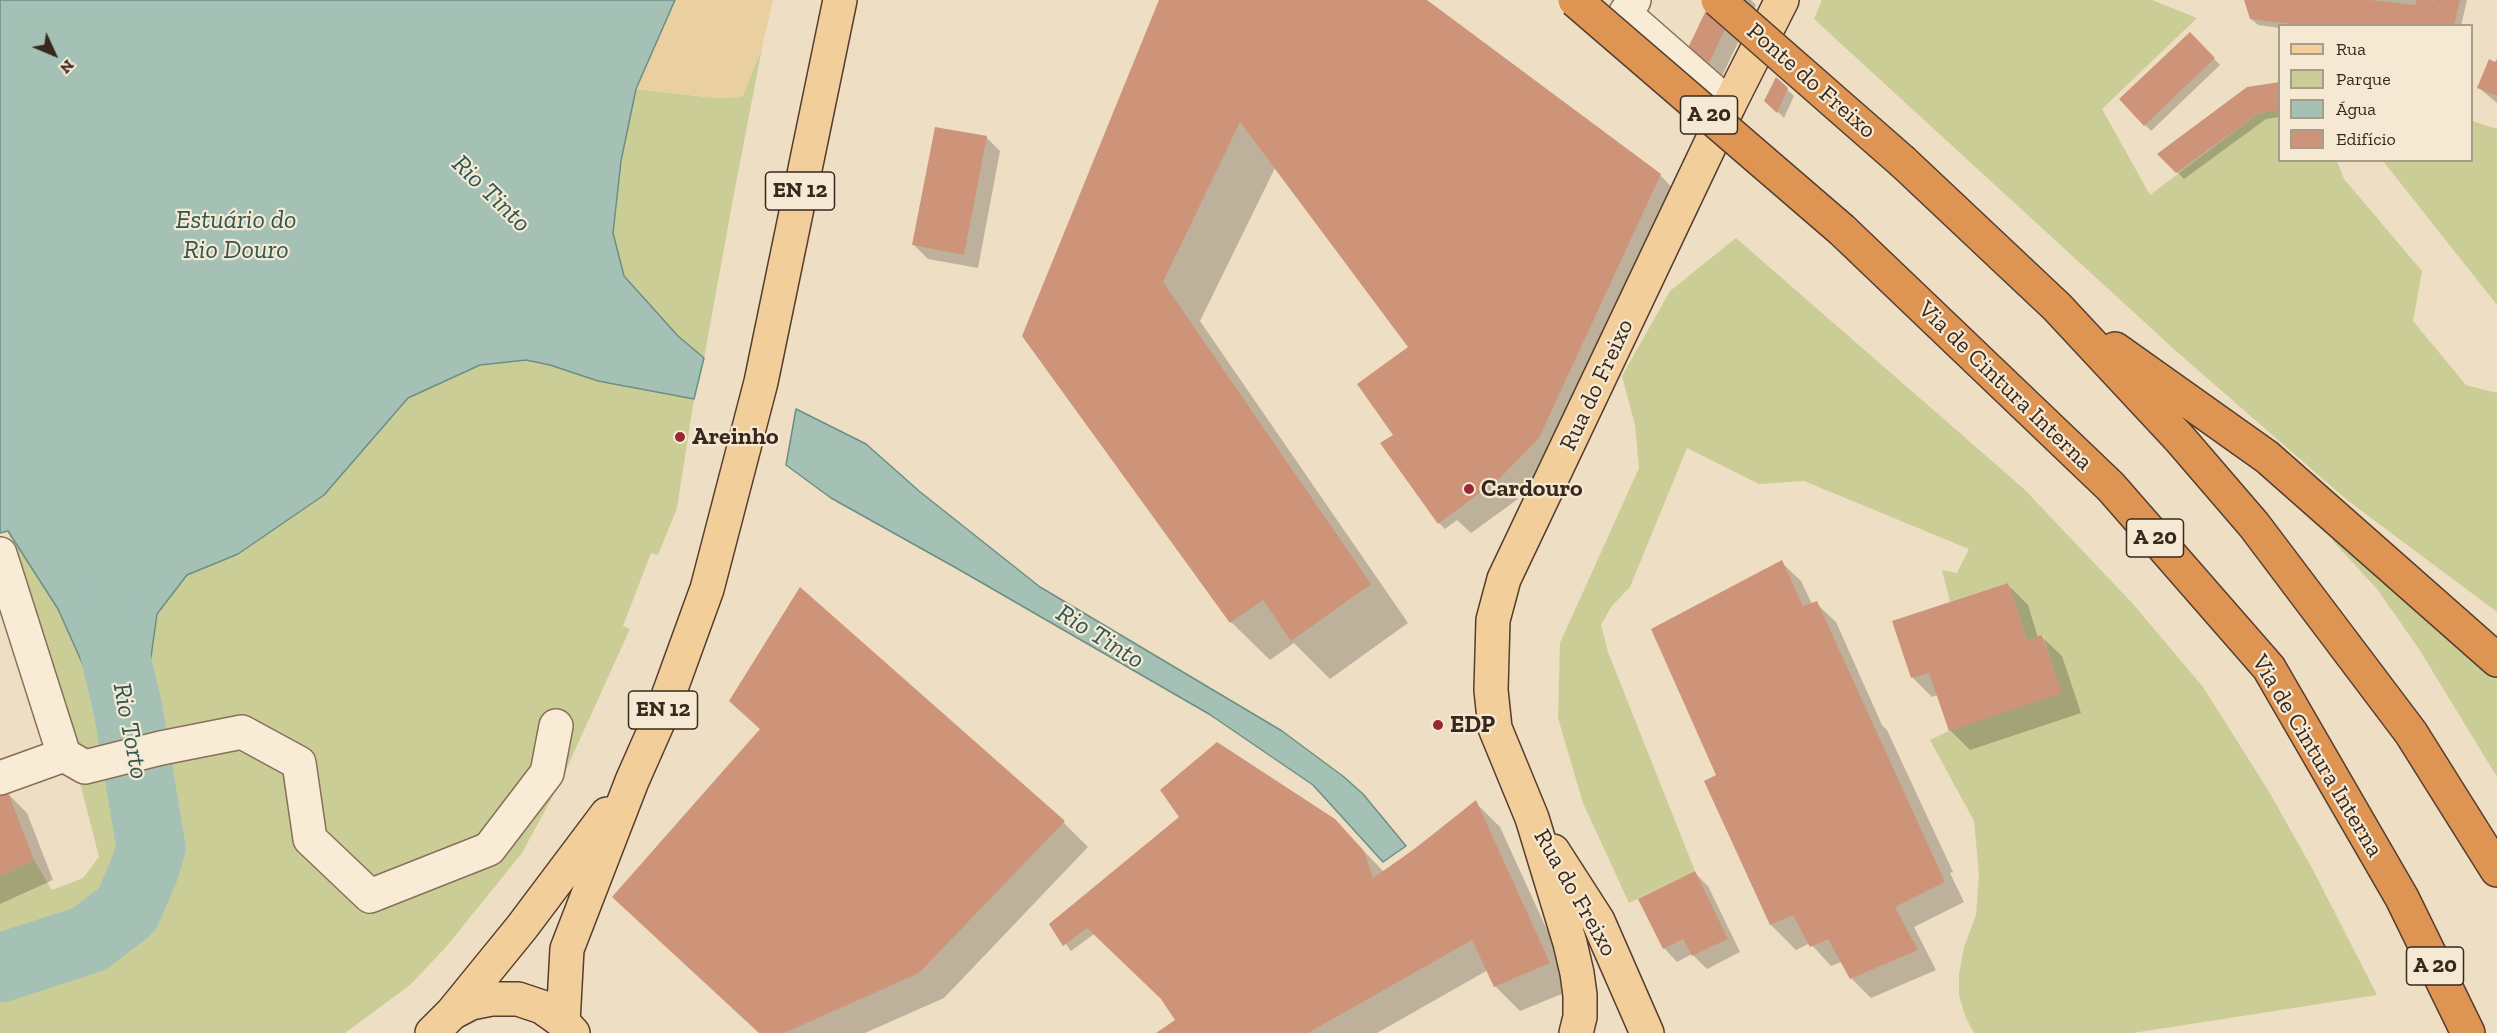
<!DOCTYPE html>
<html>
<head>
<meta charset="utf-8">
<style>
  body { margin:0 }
  #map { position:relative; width:2497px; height:1033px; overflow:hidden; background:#eedec3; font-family:"Zilla Slab",serif }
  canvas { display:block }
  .legend { position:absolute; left:2278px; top:24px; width:195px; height:138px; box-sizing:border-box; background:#f6e9d3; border:2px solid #aa9c8b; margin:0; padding:8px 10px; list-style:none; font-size:18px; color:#38281e }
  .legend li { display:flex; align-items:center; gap:12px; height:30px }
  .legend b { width:30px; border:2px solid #aa9c8b }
  .north { position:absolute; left:24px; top:24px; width:60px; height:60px; -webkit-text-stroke:4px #f6e9d3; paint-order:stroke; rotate:134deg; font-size:16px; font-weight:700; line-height:24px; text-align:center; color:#38281e }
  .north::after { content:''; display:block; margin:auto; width:21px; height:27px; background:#38281e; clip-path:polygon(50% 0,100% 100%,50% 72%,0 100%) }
</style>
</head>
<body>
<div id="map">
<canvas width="2497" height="1033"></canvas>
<ul class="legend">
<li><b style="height:8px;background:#f2cf9a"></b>Rua</li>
<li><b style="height:16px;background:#cbcd97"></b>Parque</li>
<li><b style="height:16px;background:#a5c1b6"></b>Água</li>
<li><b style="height:16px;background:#cd9479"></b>Edifício</li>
</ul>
<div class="north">N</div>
</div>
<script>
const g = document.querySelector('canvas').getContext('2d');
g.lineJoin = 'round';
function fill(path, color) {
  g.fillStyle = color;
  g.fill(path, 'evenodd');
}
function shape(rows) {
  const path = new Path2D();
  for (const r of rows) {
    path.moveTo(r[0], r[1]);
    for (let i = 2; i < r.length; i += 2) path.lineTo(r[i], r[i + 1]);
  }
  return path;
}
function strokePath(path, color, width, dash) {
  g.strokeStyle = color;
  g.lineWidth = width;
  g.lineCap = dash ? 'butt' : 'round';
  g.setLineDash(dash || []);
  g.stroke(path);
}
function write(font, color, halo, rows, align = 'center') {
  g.font = font + ' "Zilla Slab",serif';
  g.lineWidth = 4.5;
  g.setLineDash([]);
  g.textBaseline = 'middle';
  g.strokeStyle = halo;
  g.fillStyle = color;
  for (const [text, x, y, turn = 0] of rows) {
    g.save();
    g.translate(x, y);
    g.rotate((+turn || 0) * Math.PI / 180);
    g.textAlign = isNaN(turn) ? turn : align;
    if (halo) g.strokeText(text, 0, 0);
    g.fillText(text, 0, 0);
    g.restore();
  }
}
fill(shape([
  [1822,0,2152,0,2197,18,2102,109,2150,195,2259,113,2279,110,2280,160,2337,161,2344,179,2422,271,2413,321,2466,385,2497,393,2497,612,2347,500,2176,351,1814,19],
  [762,48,733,199,704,358,678,336,624,275,613,233,621,161,636,89,716,98,742,97],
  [2472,121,2497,129,2497,305,2383,161,2472,160],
  [1736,238,2024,489,2133,604,2203,687,2268,790,2313,870,2377,995,2133,1033,1974,1033,1966,1018,1959,996,1959,974,1964,947,1976,915,1979,875,1974,821,1930,740,1949,731,2061,693,2043,635,2027,640,2008,583,1950,602,1942,570,1957,573,1969,549,1804,481,1759,484,1687,448,1630,587,1611,607,1601,625,1608,652,1695,871,1629,903,1583,803,1558,718,1560,643,1639,468,1635,425,1622,376,1670,291],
  [526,360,550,365,598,381,694,399,677,508,658,555,651,553,623,626,630,629,560,783,522,853,446,947,410,985,345,1033,0,1033,0,876,34,860,52,890,83,878,99,857,62,712,8,531,58,609,105,713,144,707,157,614,187,575,238,554,324,495,408,398,480,365],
  [2338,533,2497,672,2497,777,2419,649,2377,589,2332,540]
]), '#cbcd97');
fill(shape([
  [675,0,773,0,762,48,742,97,716,98,636,89]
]), '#ead0a0');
const water = shape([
  [0,0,675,0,636,89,621,161,613,233,624,276,678,336,704,358,694,399,598,381,550,365,526,360,480,365,408,398,324,495,238,554,187,575,157,614,144,707,105,714,58,609,8,531,0,533,0,0],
  [796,409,866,444,919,491,1040,587,1282,731,1344,777,1363,794,1406,846,1383,862,1313,785,1209,714,958,569,831,498,786,465,796,409]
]);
fill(water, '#a5c1b6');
strokePath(water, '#6c8f83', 1.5);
fill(shape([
  [1161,0,1425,0,1660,175,1685,201,1526,502,1516,493,1518,499,1471,533,1457,520,1445,529,1439,523,1410,347,1275,168,1200,321,1408,623,1330,679,1294,643,1270,660,1231,622,1024,336],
  [1713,0,1751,0,1756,5,1722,76,1702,66,1688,52],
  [2246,0,2467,0,2461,26,2280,26,2280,28,2258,25,2251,19],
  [2190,34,2220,65,2151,131,2121,100],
  [2497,62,2497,103,2479,88],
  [1776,79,1794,96,1784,118,1766,100],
  [2280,84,2280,117,2266,119,2184,179,2159,154],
  [986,137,1000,151,978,268,928,259,914,245],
  [1781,562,1801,581,1812,604,1816,603,1836,622,1882,725,1887,730,1953,872,1950,873,1964,902,1914,927,1936,970,1871,998,1851,978,1841,962,1831,966,1810,943,1796,950,1771,925,1706,782,1718,776],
  [2008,585,2028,605,2038,638,2042,637,2062,656,2081,713,1970,750,1950,730,1938,695,1932,697,1912,677],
  [731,700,1063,822,1088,847,944,998,865,1033,760,1033,761,730],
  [7,793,27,813,53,880,0,904,0,796],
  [1475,802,1500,827,1574,989,1520,1011,1495,986,1488,970,1377,1033,1158,1033,1178,1020,1164,1001,1094,934,1071,951,1051,924,1334,820,1384,872],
  [1695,873,1708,886,1740,952,1707,969,1692,954,1677,962,1664,948]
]), '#0003');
strokePath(shape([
  [0,968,89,939,127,910,145,868,151,847,128,709,106,616]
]), '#a5c1b6', 69);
fill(shape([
  [1159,0,1427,0,1661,174,1539,438,1500,478,1438,524,1380,443,1393,435,1357,384,1408,347,1240,122,1163,282,1371,584,1291,641,1263,600,1230,623,1022,336],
  [1711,0,1739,0,1709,63,1686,52],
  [2244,0,2370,0,2415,5,2417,0,2432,0,2434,2,2434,0,2460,0,2454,26,2310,26,2250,19],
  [2190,32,2215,58,2144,126,2119,99],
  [2489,59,2495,62,2497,59,2497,96,2477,88],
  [1776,77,1788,88,1777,113,1764,101],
  [2280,82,2280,110,2259,113,2176,173,2157,154,2247,87],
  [935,127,987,136,964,255,912,245],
  [1782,560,1803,606,1817,601,1945,882,1895,907,1918,950,1850,979,1828,939,1810,947,1793,915,1770,925,1704,781,1716,775,1651,629],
  [2008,583,2027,640,2042,635,2062,693,1949,731,1929,673,1911,678,1892,621],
  [800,587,1065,821,919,973,784,1033,759,1033,612,897,760,729,729,701],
  [1217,742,1335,819,1364,851,1373,878,1416,848,1476,800,1550,963,1494,987,1472,940,1308,1033,1156,1033,1175,1020,1161,999,1087,928,1063,946,1049,924,1179,817,1160,790],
  [8,792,34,860,0,876,0,795],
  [1695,871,1728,939,1692,956,1683,939,1663,949,1638,899]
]), '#cd9479');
const minor = shape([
  [1634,0,1625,14,1729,105],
  [0,554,64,755,0,778],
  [64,755,85,767,161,748,242,732,299,763,310,839,370,896,489,849,547,773,556,726]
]);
const major = shape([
  [1553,851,1598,921,1647,1033],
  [452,1013,522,927,607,814],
  [563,1022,567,949,632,781,662,713,707,589,761,382,840,0],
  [432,1033,452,1013,471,1003,491,999,518,999,542,1007,563,1022,573,1033],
  [1576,1033,1580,1017,1580,995,1577,973,1570,943,1532,818,1495,728,1491,690,1493,620,1504,579,1729,105,1782,0]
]);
const highway = shape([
  [1903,162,2057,307,2180,439,2254,525,2411,733,2497,870],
  [1842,230,2111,487,2269,668,2402,898,2468,1033],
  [2115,349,2267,457,2497,660]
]);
strokePath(minor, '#896f5a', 36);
strokePath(major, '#563d2e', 36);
strokePath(highway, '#563d2e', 36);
strokePath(minor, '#f9ecd6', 33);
strokePath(major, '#f2cf9a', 33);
strokePath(highway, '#de9553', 33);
const highwayBridge = shape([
  [1575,0,1842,230],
  [1718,0,1903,162]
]);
strokePath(highwayBridge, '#563d2e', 36, []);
strokePath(highwayBridge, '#de9553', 33);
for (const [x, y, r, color] of [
  [680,437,6,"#982934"],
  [1469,489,6,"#982934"],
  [1438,725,6,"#982934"]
]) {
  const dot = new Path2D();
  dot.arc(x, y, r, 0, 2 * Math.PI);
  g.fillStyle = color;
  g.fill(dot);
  strokePath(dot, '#f6e9d3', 2);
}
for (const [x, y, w] of [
  [1709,115,57],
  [800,191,69],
  [2155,538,57],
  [663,710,69],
  [2435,966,57]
]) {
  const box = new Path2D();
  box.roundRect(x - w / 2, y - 19, w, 38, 4.5);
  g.fillStyle = '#f6e9d3';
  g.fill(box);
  strokePath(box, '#38281e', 1.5);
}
write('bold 22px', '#38281e', null, [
  ["A 20",1709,115],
  ["EN 12",800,191],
  ["A 20",2155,538],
  ["EN 12",663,710],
  ["A 20",2435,966]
]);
write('24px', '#38281e', '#f6e9d3', [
  ["Ponte do Freixo",1811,81,41],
  ["Rua do Freixo",1597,385,-65],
  ["Via de Cintura Interna",2005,386,44],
  ["Via de Cintura Interna",2317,756,59],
  ["Rua do Freixo",1575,893,60]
]);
write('bold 24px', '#38281e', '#f6e9d3', [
  ["Areinho",692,437],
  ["Cardouro",1481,489],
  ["EDP",1450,725]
], 'left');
write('italic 26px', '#2d5852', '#f6e9d3', [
  ["Rio Tinto",491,194,44],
  ["Estuário do",236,221],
  ["Rio Douro",236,251],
  ["Rio Tinto",1100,637,32],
  ["Rio Torto",130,731,79]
]);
</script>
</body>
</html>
